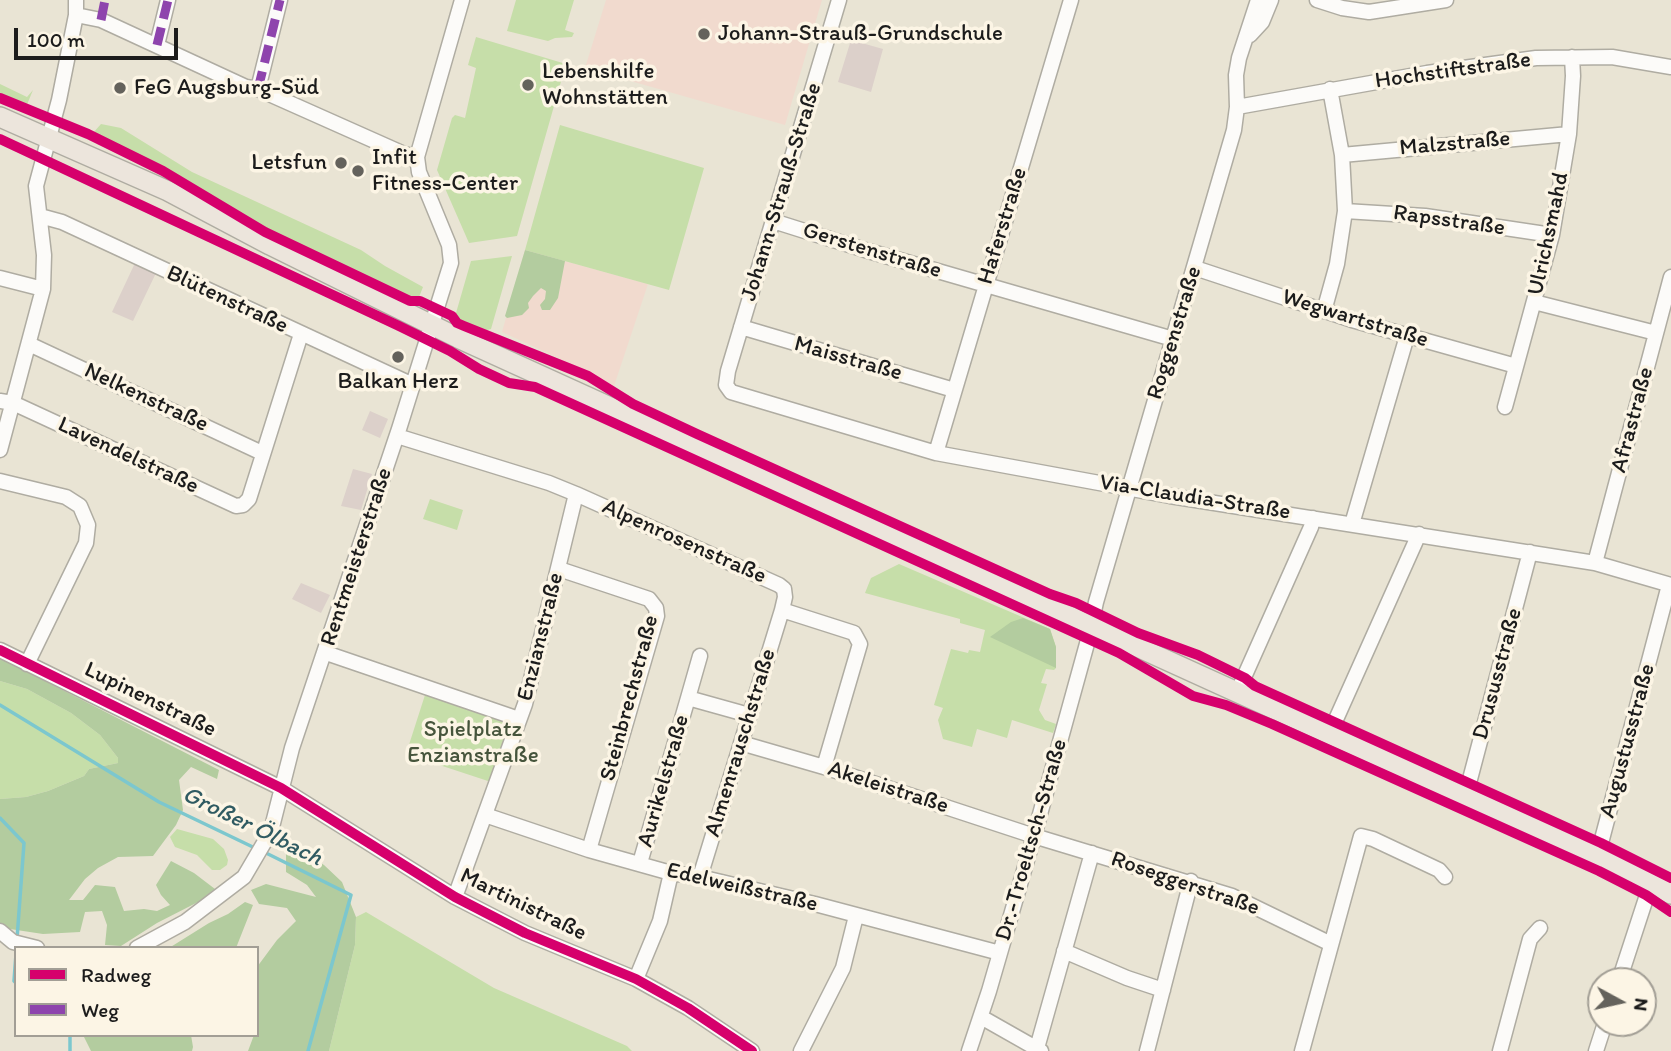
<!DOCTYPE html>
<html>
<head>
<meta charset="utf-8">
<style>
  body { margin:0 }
  #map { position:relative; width:1671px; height:1051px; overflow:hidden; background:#e9e4d4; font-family:Itim,sans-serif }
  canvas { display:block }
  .legend { position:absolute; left:14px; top:946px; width:245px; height:91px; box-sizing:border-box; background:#fcf5e5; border:2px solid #a29e95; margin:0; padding:9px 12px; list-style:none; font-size:21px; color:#1c1c1c }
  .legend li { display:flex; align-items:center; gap:14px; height:35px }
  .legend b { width:35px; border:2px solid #a29e95 }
  .north { position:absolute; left:1587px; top:967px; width:70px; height:70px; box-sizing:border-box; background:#fcf5e5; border:2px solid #a29e95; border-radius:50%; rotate:98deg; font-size:19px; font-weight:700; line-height:28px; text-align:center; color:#1c1c1c }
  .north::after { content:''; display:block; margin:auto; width:24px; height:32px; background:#64625c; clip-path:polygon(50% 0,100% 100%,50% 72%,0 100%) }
  .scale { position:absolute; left:14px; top:28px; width:164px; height:32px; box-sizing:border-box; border:4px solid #1c1c1c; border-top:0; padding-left:9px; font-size:21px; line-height:24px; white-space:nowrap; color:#1c1c1c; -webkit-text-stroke:5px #fcf5e5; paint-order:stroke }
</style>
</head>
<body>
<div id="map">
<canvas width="1671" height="1051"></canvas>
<ul class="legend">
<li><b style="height:9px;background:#d6006c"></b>Radweg</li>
<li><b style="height:9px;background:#8e44ad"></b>Weg</li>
</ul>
<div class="north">N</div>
<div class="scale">100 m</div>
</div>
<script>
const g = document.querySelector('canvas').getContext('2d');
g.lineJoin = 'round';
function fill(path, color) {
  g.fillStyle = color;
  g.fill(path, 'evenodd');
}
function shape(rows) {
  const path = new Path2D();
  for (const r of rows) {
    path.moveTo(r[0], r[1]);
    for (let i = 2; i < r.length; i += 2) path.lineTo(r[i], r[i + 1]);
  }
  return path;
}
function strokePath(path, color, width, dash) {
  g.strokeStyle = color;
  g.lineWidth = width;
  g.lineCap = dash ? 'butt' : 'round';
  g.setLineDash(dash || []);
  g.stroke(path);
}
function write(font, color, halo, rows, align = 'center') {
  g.font = font + ' Itim,sans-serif';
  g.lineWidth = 7;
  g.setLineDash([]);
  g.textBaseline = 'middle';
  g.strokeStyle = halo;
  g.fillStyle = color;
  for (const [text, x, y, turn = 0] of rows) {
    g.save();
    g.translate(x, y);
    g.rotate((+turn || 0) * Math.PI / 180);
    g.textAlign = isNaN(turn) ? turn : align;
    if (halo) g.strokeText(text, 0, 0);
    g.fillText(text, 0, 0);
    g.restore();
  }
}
fill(shape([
  [606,0,822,0,785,125,585,68],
  [525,250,648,284,614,386,550,354,502,332]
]), '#f1dace');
fill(shape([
  [851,40,883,49,871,92,838,82],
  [135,263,156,273,133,321,112,312],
  [370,411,388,419,380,438,362,430],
  [353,469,372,474,361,510,341,506],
  [301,583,330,595,321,613,292,599]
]), '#dcd0ca');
fill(shape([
  [516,0,574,0,565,30,574,33,572,37,555,38,548,41,507,31],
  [476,37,566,64,517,236,469,243,437,170,452,118,455,115,465,118,476,68,468,65],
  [0,84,27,97,33,90,26,107,0,96],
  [101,124,121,128,192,172,361,250,385,266,423,287,419,297,413,299,249,220,182,178,93,133],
  [560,125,704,168,669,290,525,250],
  [512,256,491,329,483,331,457,319,456,313,471,261],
  [430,499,463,510,457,530,423,519],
  [899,564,1050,629,1056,647,1056,668,1054,670,1046,669,1041,683,1047,684,1039,710,1045,720,1056,724,1053,733,1012,720,1007,738,977,729,972,747,943,739,938,720,943,708,934,705,951,649,968,653,969,650,980,652,985,630,960,623,960,619,865,593,871,578],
  [0,681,27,689,71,713,100,735,118,758,118,763,89,769,84,776,48,791,26,797,0,799],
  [425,695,505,720,512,727,494,783,406,754],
  [177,829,213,839,224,849,228,860,227,865,220,870,212,870,197,855,175,847,170,837],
  [366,912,494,988,627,1046,632,1051,329,1051,355,945,356,917]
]), '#c6dea9');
fill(shape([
  [525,250,565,261,558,298,550,310,542,310,540,305,545,299,546,291,541,288,533,296,528,303,529,308,522,315,507,318,505,316],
  [1023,618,1050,629,1056,647,1056,668,990,637,1011,622],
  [0,658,219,770,217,779,191,767,179,780,183,810,176,825,153,856,118,857,98,868,85,879,69,900,83,900,95,885,115,887,124,911,144,909,157,911,170,905,161,895,156,885,171,861,194,873,215,889,200,901,157,923,121,946,105,945,107,925,102,911,85,912,80,932,43,934,10,929,0,925,0,799,26,797,48,791,84,776,89,769,118,763,118,758,100,735,71,713,27,689,0,681],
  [286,848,302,851,324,865,342,882,356,917,355,945,329,1051,248,1051,254,1035,257,1035,257,967,277,940,296,921,287,908,259,904,251,890,266,884,316,897,307,885,286,872],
  [245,902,253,905,236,948,169,948,209,923,228,914],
  [83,1035,191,1035,193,1047,192,1051,91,1051]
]), '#b3cc9f');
strokePath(shape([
  [0,705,159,802,257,849],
  [0,818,24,843,17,939],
  [264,852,351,895,308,1051],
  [16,954,14,981,16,983],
  [70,1035,70,1051]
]), '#7cc7ce', 3.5);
const minor = shape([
  [839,0,728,371,726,385,731,392,936,453,1170,496,1595,563,1671,585],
  [1317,0,1342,8,1369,12,1446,0],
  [76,15,101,20,246,87,258,89,404,154,417,157],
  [1250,35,1262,22,1271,0],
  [157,45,168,0],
  [258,89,280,0],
  [1237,107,1427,73,1536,58,1612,57,1671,67],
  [1342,155,1569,134],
  [1345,211,1425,216,1552,235],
  [40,216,62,222,413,385],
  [773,221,865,250,1173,339],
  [1195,268,1352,320,1516,366],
  [0,278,43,289],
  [1534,302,1656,333],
  [1324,311,1337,264,1345,211,1342,155,1330,89],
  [741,327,954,390],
  [29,344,262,453],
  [0,401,13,403,236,506,243,505,249,499,301,334],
  [1505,407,1552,235,1569,134,1573,76,1572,57],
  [397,436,549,483,576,494,779,585,784,589,785,597,782,610,854,633,860,644,824,767],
  [0,450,43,289,44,255,36,186,59,100,76,15,76,0],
  [936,453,1071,0],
  [0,481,66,497,80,506,88,525,86,543,27,664],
  [1352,524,1407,336],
  [1595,563,1671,277],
  [559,569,649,599,656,608,657,616,589,850],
  [0,650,281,788,455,897,525,933,636,979,688,1008,752,1051],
  [326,653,519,719],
  [1237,693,1311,527,1313,518],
  [688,698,700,656],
  [1329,735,1419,534],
  [741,743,824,767,1034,836,1232,896,1331,944],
  [1464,796,1469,783,1530,552],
  [485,815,589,850,671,873,700,877,815,904,1000,953],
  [1595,855,1601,843,1669,585],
  [640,863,688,698,749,715],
  [700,877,782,610],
  [455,897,525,704,576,494],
  [0,931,13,942,37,948],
  [137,948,185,922,244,877,271,831,292,748,399,429,451,263,449,245,419,172,417,157,462,0],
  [1064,951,1127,978,1163,990],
  [636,979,660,921,671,873],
  [1619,981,1651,883],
  [981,1017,1041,1051],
  [1037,1048,1092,853],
  [801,1051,843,968,856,916],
  [969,1051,989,991,1034,836,1088,640,1096,602,1234,130,1237,107,1236,75,1239,58,1258,0],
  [1147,1051,1191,881],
  [1302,1051,1361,836,1373,839,1439,870,1445,877],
  [1500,1051,1530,939,1540,928],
  [1596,1051,1605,1023]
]);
const major = shape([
  [0,117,168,191,270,245,458,338,1595,855,1671,894]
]);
strokePath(minor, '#afaca2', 17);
strokePath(major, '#afaca2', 22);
strokePath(minor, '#fcfbf9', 14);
strokePath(major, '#ece5dc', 19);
strokePath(shape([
  [101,20,105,0],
  [157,45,168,0],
  [258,89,280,0]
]), '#8e44ad', 9, [18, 9]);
strokePath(shape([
  [0,98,88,134,163,171,265,232,410,301,420,301,452,316,457,323,464,326,588,376,633,404,697,434,1050,594,1076,603,1138,633,1198,655,1245,678,1255,686,1601,843,1671,878],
  [0,139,399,326,450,351,479,369,509,383,535,387,1119,653,1193,696,1226,705,1272,724,1599,871,1646,895,1671,912],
  [0,650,281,788,455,897,525,933,636,979,688,1008,752,1051]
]), '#d6006c', 10);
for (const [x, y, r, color] of [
  [704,34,7,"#64625c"],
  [528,85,7,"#64625c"],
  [120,88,7,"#64625c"],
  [341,163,7,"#64625c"],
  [358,171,7,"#64625c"],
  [398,357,7,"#64625c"]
]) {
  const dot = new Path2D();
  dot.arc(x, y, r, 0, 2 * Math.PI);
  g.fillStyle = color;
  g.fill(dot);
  strokePath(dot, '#fcf5e5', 2.5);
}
write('23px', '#1c1c1c', '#fcf5e5', [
  ["Johann-Strauß-Grundschule",718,34],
  ["Lebenshilfe",542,72],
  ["Wohnstätten",542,98],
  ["FeG Augsburg-Süd",134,88],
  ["Infit",372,158],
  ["Fitness-Center",372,184],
  ["Letsfun",327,163,"right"],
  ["Balkan Herz",398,382,"center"]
], 'left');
write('23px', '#1c1c1c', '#fcf5e5', [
  ["Hochstiftstraße",1453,71,-8],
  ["Malzstraße",1455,144,-5],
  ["Johann-Strauß-Straße",782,192,-73],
  ["Rapsstraße",1449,221,8],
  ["Haferstraße",1003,226,-73],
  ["Ulrichsmahd",1549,234,-78],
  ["Gerstenstraße",872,251,17],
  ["Blütenstraße",227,300,25],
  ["Wegwartstraße",1355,319,17],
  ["Roggenstraße",1175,333,-73],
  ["Maisstraße",848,359,16],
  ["Nelkenstraße",146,398,25],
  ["Afrastraße",1633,420,-75],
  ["Lavendelstraße",128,456,25],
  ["Via-Claudia-Straße",1195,498,9],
  ["Alpenrosenstraße",684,542,24],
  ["Rentmeisterstraße",357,557,-72],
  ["Enzianstraße",541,637,-76],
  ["Drususstraße",1498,674,-75],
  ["Steinbrechstraße",630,698,-75],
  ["Lupinenstraße",150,700,26],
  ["Augustusstraße",1628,741,-75],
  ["Almenrauschstraße",741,743,-73],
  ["Aurikelstraße",664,781,-74],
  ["Akeleistraße",888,788,18],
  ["Dr.-Troeltsch-Straße",1032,840,-74],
  ["Roseggerstraße",1185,884,19],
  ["Edelweißstraße",742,888,13],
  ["Martinistraße",523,905,26]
]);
write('23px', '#46553c', '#fcf5e5', [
  ["Spielplatz",473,730],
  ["Enzianstraße",473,756]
]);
write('italic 24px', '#305b62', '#fcf5e5', [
  ["Großer Ölbach",252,827,26]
]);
</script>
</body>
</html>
